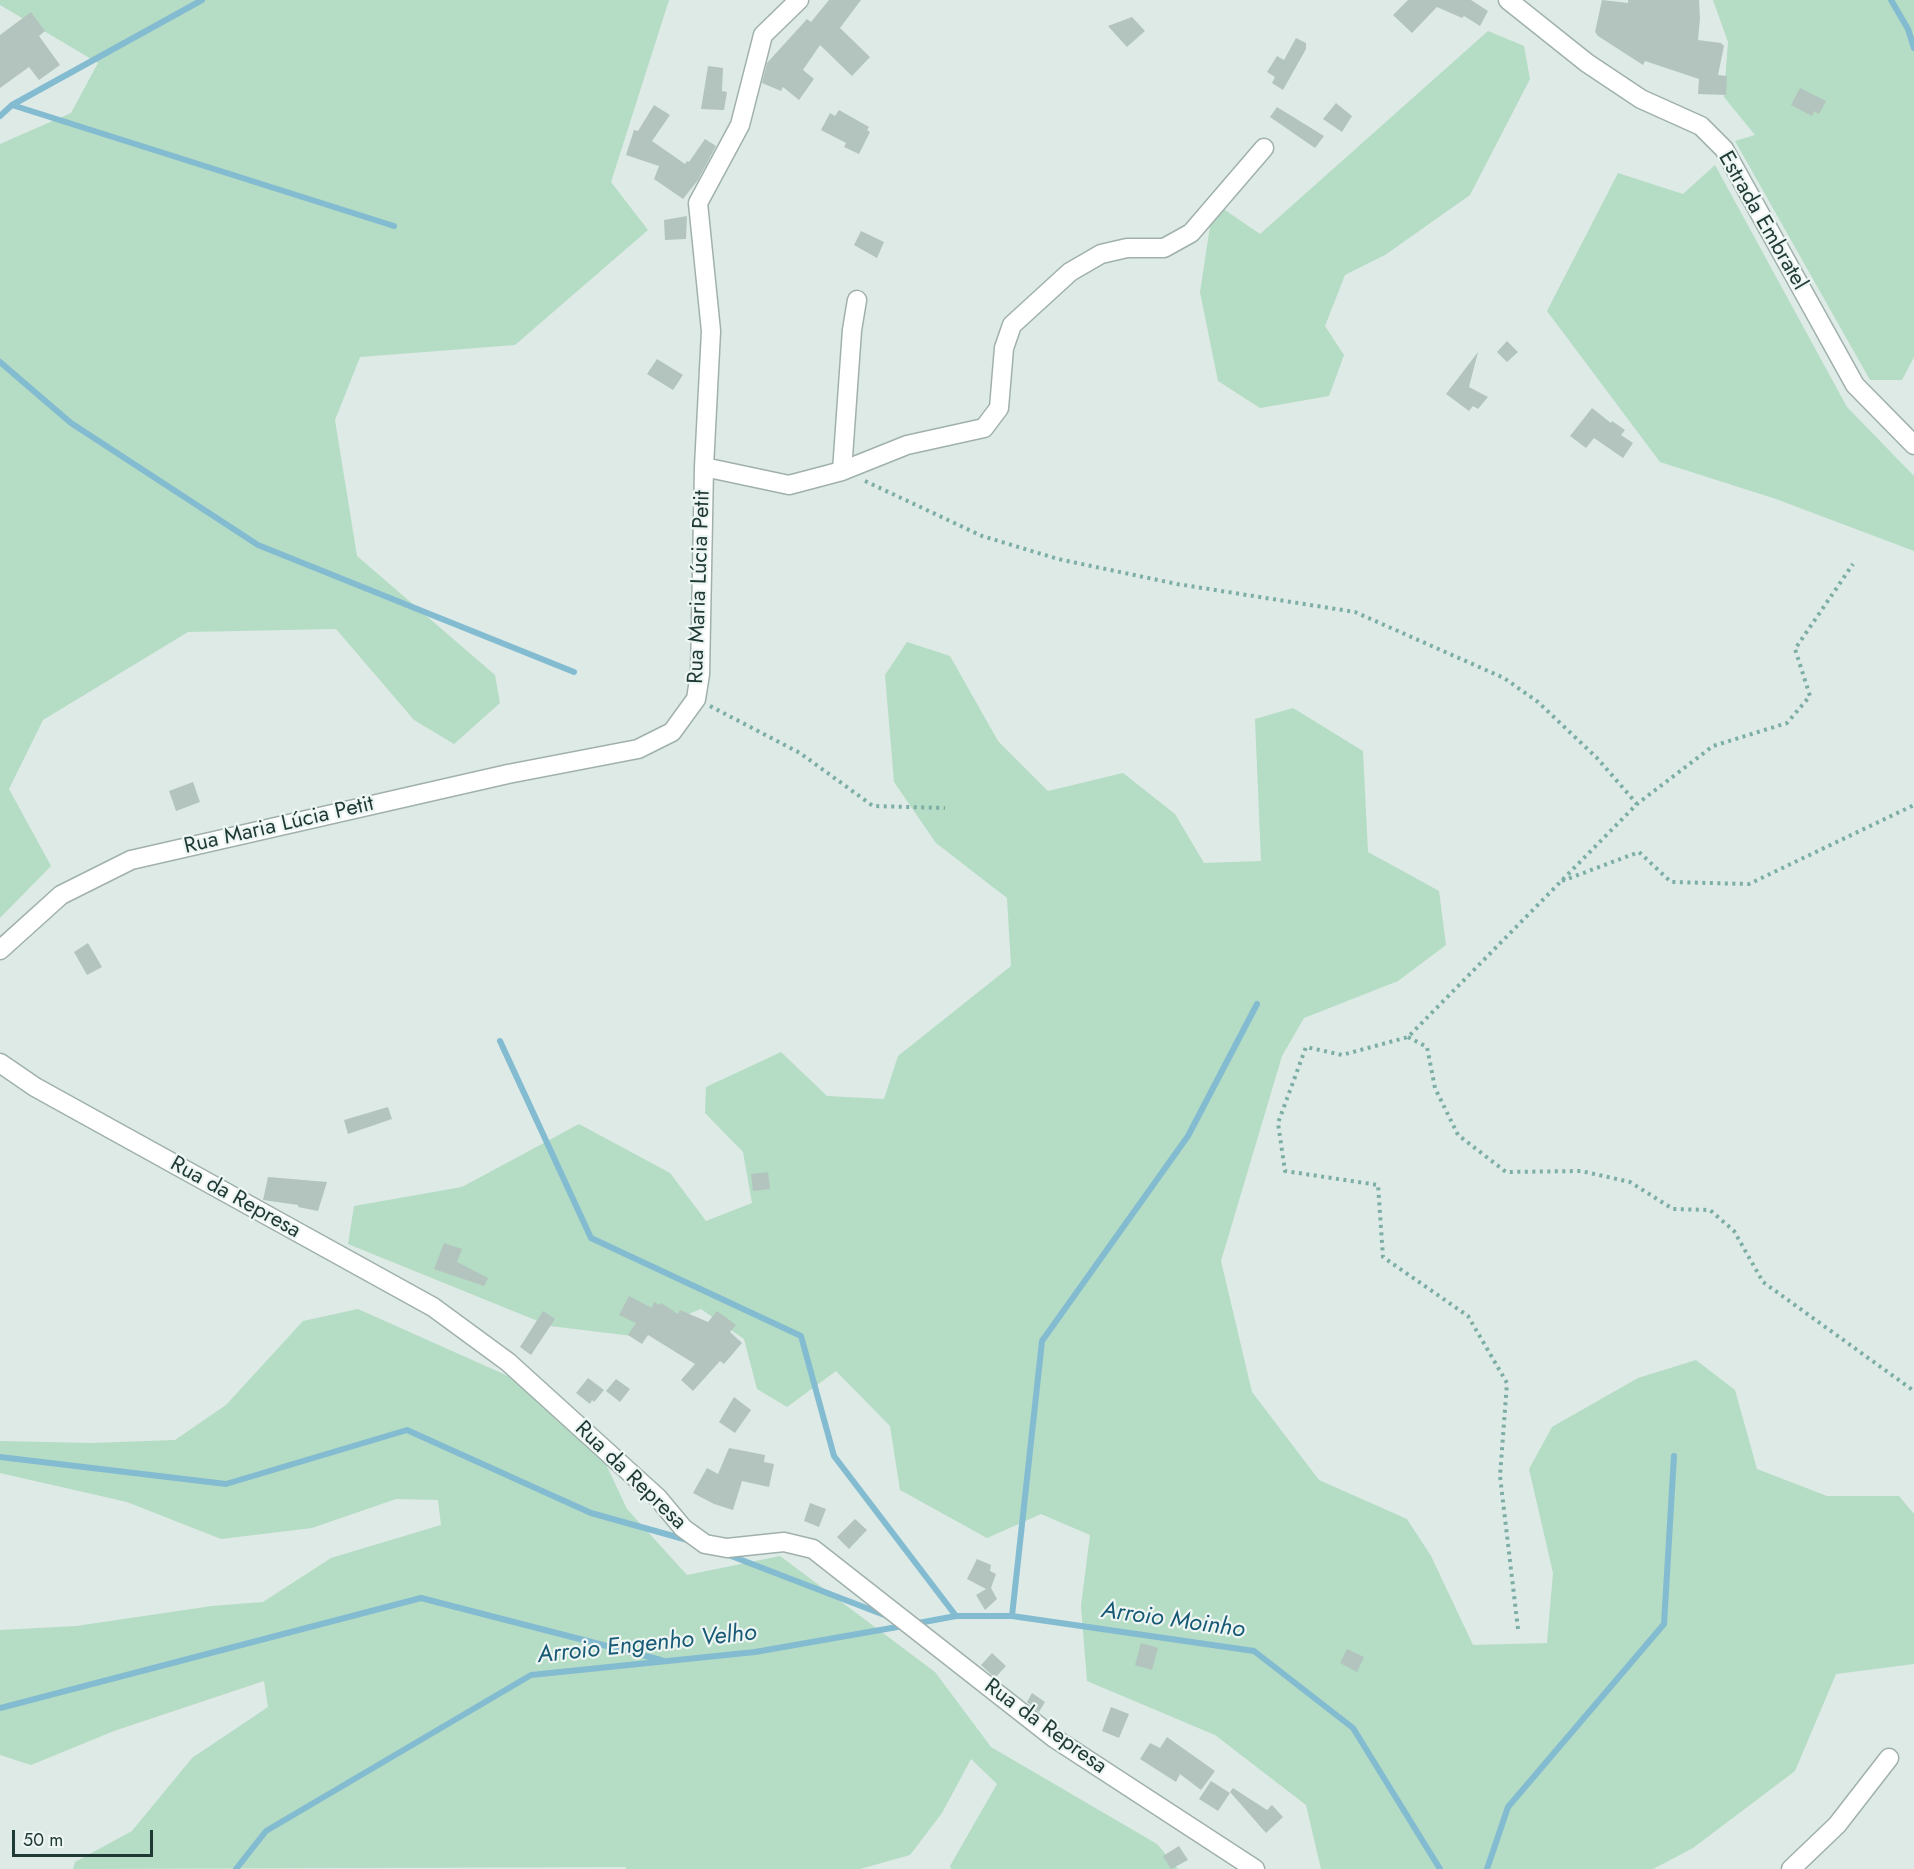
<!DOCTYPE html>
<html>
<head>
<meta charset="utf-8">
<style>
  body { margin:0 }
  #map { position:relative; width:1914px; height:1869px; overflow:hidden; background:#ddeae6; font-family:Jost,sans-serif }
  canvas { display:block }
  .scale { position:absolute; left:12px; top:1830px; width:141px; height:27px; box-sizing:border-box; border:3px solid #1f3935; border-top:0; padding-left:8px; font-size:18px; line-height:21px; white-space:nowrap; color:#1f3935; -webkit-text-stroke:4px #edf6f3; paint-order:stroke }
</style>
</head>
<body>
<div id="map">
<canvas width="1914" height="1869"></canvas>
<div class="scale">50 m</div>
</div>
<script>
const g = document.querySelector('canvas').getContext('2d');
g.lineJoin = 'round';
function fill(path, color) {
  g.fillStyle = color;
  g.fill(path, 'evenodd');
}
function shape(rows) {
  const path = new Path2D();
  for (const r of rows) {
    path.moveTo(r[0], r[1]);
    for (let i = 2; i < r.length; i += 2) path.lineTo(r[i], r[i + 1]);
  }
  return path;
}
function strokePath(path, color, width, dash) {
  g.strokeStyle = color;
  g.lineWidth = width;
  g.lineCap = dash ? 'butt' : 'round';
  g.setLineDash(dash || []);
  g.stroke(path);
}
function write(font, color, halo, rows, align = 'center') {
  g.font = font + ' Jost,sans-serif';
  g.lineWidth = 4.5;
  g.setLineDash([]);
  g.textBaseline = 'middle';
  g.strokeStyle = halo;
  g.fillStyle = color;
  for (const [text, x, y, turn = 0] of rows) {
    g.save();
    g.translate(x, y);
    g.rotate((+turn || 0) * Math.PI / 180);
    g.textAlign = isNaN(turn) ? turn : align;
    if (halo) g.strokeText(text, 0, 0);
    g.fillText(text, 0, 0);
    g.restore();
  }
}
fill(shape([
  [0,0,669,0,611,182,648,230,515,345,360,357,335,420,357,556,495,675,500,703,454,744,414,720,336,629,188,632,43,720,9,789,51,866,0,918,0,144,71,113,98,63,0,5],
  [1713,0,1914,0,1914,357,1902,380,1870,380,1735,141,1755,135,1724,97,1728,42],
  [1488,31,1524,46,1530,79,1470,195,1385,255,1345,275,1325,326,1344,355,1329,396,1260,408,1218,381,1200,292,1211,220,1222,208,1260,234],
  [1715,165,1847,407,1914,476,1914,551,1776,499,1660,462,1547,311,1618,173,1683,194],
  [907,642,950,656,998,741,1048,791,1123,773,1175,814,1204,863,1261,861,1255,719,1293,708,1363,751,1368,852,1439,891,1446,945,1398,981,1304,1018,1282,1056,1221,1261,1252,1392,1319,1480,1407,1519,1431,1556,1473,1645,1547,1643,1553,1573,1529,1469,1552,1427,1638,1378,1696,1360,1735,1390,1757,1469,1827,1496,1899,1496,1914,1514,1914,1664,1836,1674,1795,1771,1693,1848,1653,1869,1321,1869,1306,1805,1215,1735,1087,1681,1081,1606,1090,1535,1041,1514,987,1538,900,1490,890,1426,836,1371,787,1407,757,1389,744,1339,701,1309,633,1336,550,1326,348,1244,354,1206,462,1187,579,1124,670,1173,706,1221,752,1203,743,1152,705,1113,706,1087,781,1052,827,1096,884,1099,898,1056,1011,966,1007,898,936,843,894,782,885,675],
  [358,1309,517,1380,595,1441,627,1509,687,1575,780,1556,935,1672,991,1747,1157,1844,1178,1869,951,1869,950,1866,997,1784,971,1759,942,1813,910,1855,860,1869,627,1869,625,1867,73,1869,75,1862,132,1831,192,1758,268,1707,264,1681,114,1731,31,1765,0,1755,0,1630,76,1626,212,1606,263,1602,331,1558,441,1525,438,1500,396,1499,312,1528,221,1539,127,1502,0,1473,0,1441,92,1443,175,1440,226,1405,303,1321]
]), '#b5dcc4');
strokePath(shape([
  [1891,0,1908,29,1914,48],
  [12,105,394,226],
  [0,116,12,105,202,0],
  [0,362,71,423,258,545,574,672],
  [500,1041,591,1238,801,1336,834,1456,956,1616],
  [0,1457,226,1484,407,1430,591,1513,691,1541],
  [726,1554,887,1616],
  [1012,1616,1042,1341,1188,1136,1257,1004],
  [913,1624,956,1616,1012,1616,1254,1651,1353,1728,1440,1869],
  [0,1708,421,1598,661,1660],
  [236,1869,266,1831,531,1675,755,1652,903,1626],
  [1487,1869,1508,1807,1664,1624,1674,1456]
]), '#83bbd1', 6);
fill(shape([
  [829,0,861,0,840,28,870,57,852,76,820,45,803,70,814,79,799,100,783,87,781,91,762,83,767,63,807,19,811,22],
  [1408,0,1471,0,1488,11,1480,26,1464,16,1462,18,1437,7,1412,33,1393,15],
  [1602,0,1628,3,1628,0,1699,0,1700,18,1698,40,1721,43,1724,46,1718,75,1727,76,1726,95,1698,94,1699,79,1645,61,1643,65,1598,36,1595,32],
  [31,12,45,31,39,36,60,65,39,80,29,67,0,88,0,35],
  [1132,17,1145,31,1127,47,1108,26],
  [1296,38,1306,43,1306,49,1283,90,1272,83,1275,77,1267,72,1277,56,1284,60],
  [708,66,723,68,722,91,727,92,724,110,701,109],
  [1800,88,1826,101,1819,114,1814,111,1812,116,1791,105],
  [1336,103,1352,116,1342,132,1323,119],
  [654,105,670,115,652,141,685,164,687,161,689,162,705,139,716,146,698,180,683,199,654,179,659,166,626,155,634,130,638,131],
  [1277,107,1324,136,1315,148,1270,117],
  [839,110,869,127,867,130,870,132,859,154,844,147,846,143,821,130,830,113,835,116],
  [687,216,686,239,665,240,664,220],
  [861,231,884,242,877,258,854,245],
  [1507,341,1518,352,1507,362,1497,352],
  [1478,352,1469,387,1488,397,1478,409,1473,406,1469,411,1446,394],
  [657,359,683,375,673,390,647,374],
  [1592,408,1611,423,1612,421,1625,430,1621,435,1633,443,1623,458,1594,438,1586,448,1570,436],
  [193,782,200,802,176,811,169,791],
  [88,943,102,967,87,975,74,952],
  [388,1107,392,1119,348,1134,344,1120],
  [768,1172,770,1189,753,1191,751,1174],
  [268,1177,327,1182,318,1211,298,1207,298,1205,263,1200],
  [444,1243,462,1249,457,1262,488,1278,484,1286,434,1269],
  [629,1296,652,1308,654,1302,660,1305,661,1303,678,1314,680,1310,708,1322,717,1311,736,1325,730,1332,742,1343,724,1364,720,1361,693,1391,681,1380,695,1364,648,1335,642,1344,628,1335,636,1323,619,1315],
  [543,1311,555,1319,531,1355,520,1347],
  [588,1378,604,1390,594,1402,592,1400,590,1404,576,1393],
  [616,1379,630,1389,620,1402,606,1391],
  [734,1397,751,1410,735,1433,719,1422],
  [729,1448,765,1455,764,1462,774,1464,769,1487,742,1481,733,1510,714,1504,693,1493,707,1468,718,1474],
  [810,1503,826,1509,819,1527,804,1521],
  [855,1519,867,1530,849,1549,837,1537],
  [977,1559,991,1565,990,1571,996,1574,991,1588,997,1599,985,1610,976,1595,986,1589,967,1579],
  [1141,1643,1158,1648,1152,1670,1135,1665],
  [1347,1649,1364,1657,1357,1672,1340,1663],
  [992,1653,1006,1666,995,1678,981,1665],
  [1032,1693,1045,1702,1039,1712,1027,1702],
  [1111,1707,1129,1714,1119,1738,1102,1731],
  [1167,1737,1215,1771,1201,1790,1180,1774,1176,1782,1140,1759,1150,1743,1160,1748],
  [1211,1781,1230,1793,1218,1811,1199,1799],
  [1233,1788,1267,1810,1272,1805,1283,1817,1266,1833,1230,1792],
  [1179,1846,1188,1860,1171,1869,1163,1856]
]), '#b3c4bf');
const minor = shape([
  [1508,0,1587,63,1641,99,1701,126,1724,149,1855,385,1914,445],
  [704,467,789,485,842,471,907,445,984,428,999,408,1004,348,1012,325,1070,272,1101,254,1127,248,1164,248,1191,233,1264,148],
  [842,471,852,330,857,300],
  [0,950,61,895,131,860,508,774,638,749,672,732,696,699,700,674,704,467,711,331,698,203,740,125,763,35,799,0],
  [0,1063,35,1087,433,1307,508,1362,658,1498,683,1528,705,1544,727,1548,784,1542,813,1549,1054,1738,1255,1869],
  [1791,1869,1837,1825,1889,1758]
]);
strokePath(minor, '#a0b1ad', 21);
strokePath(shape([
  [865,481,982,536,1058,559,1177,584,1355,612,1504,678,1538,702,1597,758,1637,804],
  [710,706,800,753,873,806,945,808],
  [1562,881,1639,852,1671,882,1749,884,1914,805],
  [1408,1037,1427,1047,1435,1088,1458,1135,1506,1172,1581,1171,1630,1182,1673,1209,1710,1210,1734,1231,1763,1282,1914,1391],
  [1518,1629,1500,1476,1507,1383,1468,1316,1383,1257,1378,1185,1285,1171,1278,1123,1306,1047,1342,1055,1408,1037,1637,804,1713,746,1787,723,1810,696,1795,649,1853,564]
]), '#7daea5', 4, [3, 4.5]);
strokePath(minor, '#fff', 18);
write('22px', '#1f3935', '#edf6f3', [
  ["Estrada Embratel",1762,221,60],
  ["Rua Maria Lúcia Petit",700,587,-88],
  ["Rua Maria Lúcia Petit",279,826,-13],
  ["Rua da Represa",235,1198,29],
  ["Rua da Represa",630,1476,44],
  ["Rua da Represa",1045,1727,36]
]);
write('italic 24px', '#185a76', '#edf6f3', [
  ["Arroio Moinho",1173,1621,8],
  ["Arroio Engenho Velho",647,1645,-6]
]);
</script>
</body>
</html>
